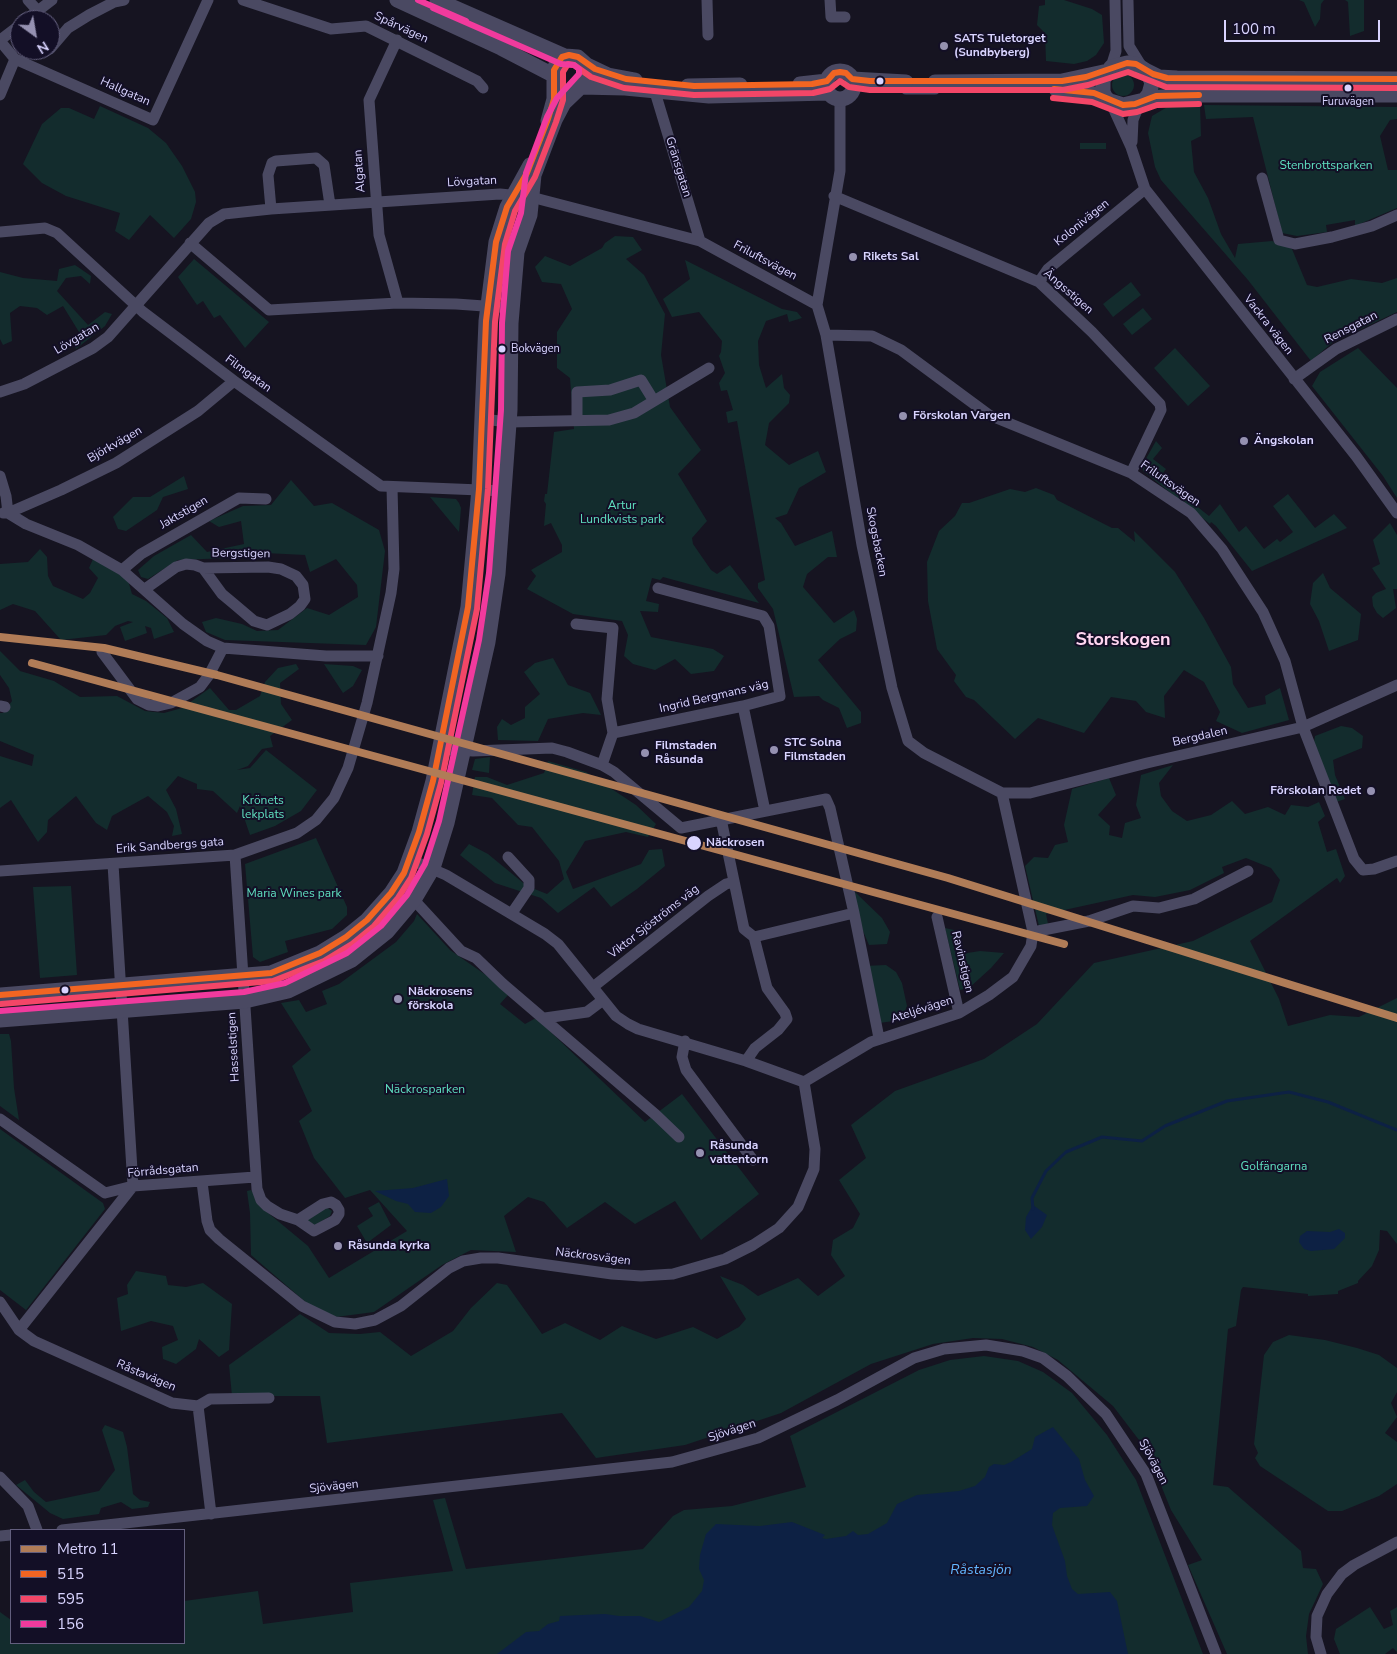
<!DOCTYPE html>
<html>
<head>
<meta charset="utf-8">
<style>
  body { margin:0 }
  #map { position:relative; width:1397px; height:1654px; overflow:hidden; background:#161421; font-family:"Nunito Sans",sans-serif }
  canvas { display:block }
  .legend { position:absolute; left:10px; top:1529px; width:175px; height:115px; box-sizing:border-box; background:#130f26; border:1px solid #625e7d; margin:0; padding:6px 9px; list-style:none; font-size:15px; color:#d9d4ff }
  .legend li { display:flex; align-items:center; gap:10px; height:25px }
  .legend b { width:25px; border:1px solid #625e7d }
  .north { position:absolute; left:10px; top:10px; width:50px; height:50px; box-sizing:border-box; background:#130f26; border:1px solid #625e7d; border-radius:50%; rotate:148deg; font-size:14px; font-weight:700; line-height:20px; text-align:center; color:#d9d4ff }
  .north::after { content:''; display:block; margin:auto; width:18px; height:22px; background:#9591b1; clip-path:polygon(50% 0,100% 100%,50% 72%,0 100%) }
  .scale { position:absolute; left:1224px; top:20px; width:156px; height:22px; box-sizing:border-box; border:2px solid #d9d4ff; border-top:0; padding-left:6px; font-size:15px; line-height:18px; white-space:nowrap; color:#d9d4ff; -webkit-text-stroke:4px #130f26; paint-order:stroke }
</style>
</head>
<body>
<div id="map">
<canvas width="1397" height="1654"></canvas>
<ul class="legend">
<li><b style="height:6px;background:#b07c57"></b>Metro 11</li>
<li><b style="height:6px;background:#f26522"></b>515</li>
<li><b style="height:6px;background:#f34667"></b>595</li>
<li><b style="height:6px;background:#f13a9d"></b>156</li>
</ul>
<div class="north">N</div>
<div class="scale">100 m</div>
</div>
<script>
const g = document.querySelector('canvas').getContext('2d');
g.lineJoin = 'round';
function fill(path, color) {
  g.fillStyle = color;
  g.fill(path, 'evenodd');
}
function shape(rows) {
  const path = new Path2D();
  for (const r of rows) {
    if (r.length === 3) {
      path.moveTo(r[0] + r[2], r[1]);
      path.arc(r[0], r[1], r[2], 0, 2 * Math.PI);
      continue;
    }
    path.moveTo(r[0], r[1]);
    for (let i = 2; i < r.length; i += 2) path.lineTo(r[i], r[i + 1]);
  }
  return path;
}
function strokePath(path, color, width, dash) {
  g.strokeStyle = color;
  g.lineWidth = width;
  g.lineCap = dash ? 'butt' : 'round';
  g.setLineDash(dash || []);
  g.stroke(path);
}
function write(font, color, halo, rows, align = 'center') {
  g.font = font + ' "Nunito Sans",sans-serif';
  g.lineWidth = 4;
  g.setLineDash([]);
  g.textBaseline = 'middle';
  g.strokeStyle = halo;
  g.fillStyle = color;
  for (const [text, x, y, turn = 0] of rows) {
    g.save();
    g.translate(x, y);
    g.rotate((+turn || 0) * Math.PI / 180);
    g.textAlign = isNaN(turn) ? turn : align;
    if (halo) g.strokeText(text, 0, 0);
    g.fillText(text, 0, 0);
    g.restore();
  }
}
fill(shape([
  [1045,0,1064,0,1092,9,1102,15,1104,43,1096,55,1087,61,1074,64,1046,61,1045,33,1037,25,1039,6,1045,5],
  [1299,0,1324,0,1321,4,1320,19,1315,27,1304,2],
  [1345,0,1364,0,1364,31,1350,36,1348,2],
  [1123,85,11],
  [1164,81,1212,81,1212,89,1154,91,1154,86],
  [1200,105,1201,136,1191,141,1194,172,1208,198,1221,234,1235,258,1238,244,1272,241,1292,249,1307,285,1317,287,1351,279,1382,283,1397,278,1397,312,1333,342,1311,361,1248,280,1161,180,1155,167,1148,133,1152,116,1169,106],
  [1204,105,1397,107,1397,119,1390,120,1380,136,1388,170,1397,170,1397,208,1355,226,1355,220,1326,225,1327,232,1297,236,1282,233,1253,117,1206,119],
  [100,106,148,128,166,143,182,166,195,192,196,202,191,219,174,238,150,215,129,240,115,231,120,213,66,196,42,183,23,164,42,124,61,108,69,108,94,119],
  [1080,143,1106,143,1106,149,1080,149],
  [615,236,633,237,642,250,626,259,644,275,665,314,661,355,670,407,701,450,678,474,707,521,692,538,693,544,711,570,717,574,730,565,759,603,663,577,660,580,652,578,646,601,659,604,658,612,640,611,651,637,713,649,724,656,714,671,691,674,675,659,655,670,633,664,624,656,628,635,622,621,573,614,527,589,536,576,531,570,562,552,562,545,551,523,544,526,546,504,544,501,545,494,547,494,554,432,574,429,570,378,557,368,557,332,572,309,561,284,542,282,535,267,545,256,570,266,602,248,605,243],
  [194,259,269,322,245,348,220,315,214,318,203,301,197,305,178,277],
  [685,260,782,309,797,312,802,318,789,322,787,314,766,321,758,341,759,365,766,388,782,374,784,388,790,395,789,403,769,423,765,445,789,465,818,451,826,472,799,488,787,514,775,518,781,523,795,546,832,531,837,557,828,557,807,574,803,587,834,623,854,610,857,619,856,631,840,639,818,660,861,712,861,723,847,728,839,708,823,700,819,696,794,697,773,609,758,588,758,583,765,580,737,421,728,423,726,412,733,410,727,390,721,391,719,383,725,373,719,356,721,352,722,341,699,312,672,317,663,299,690,279],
  [75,265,91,276,90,284,81,276,66,278,57,291,88,325,105,312,112,314,105,326,76,349,72,340,79,332,63,306,47,315,37,308,20,306,10,313,12,341,3,345,0,339,0,272,23,278,57,281,59,269],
  [1131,282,1141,295,1113,317,1103,304],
  [1143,308,1152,319,1132,335,1123,324],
  [1175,348,1210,386,1188,406,1154,368],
  [1358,348,1397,388,1397,498,1383,476,1312,386,1320,372],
  [1156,441,1162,448,1153,459,1166,469,1160,477,1209,516,1220,504,1239,532,1246,526,1264,549,1277,539,1280,542,1293,532,1273,506,1288,494,1315,528,1334,514,1347,528,1252,571,1216,526,1211,522,1210,524,1143,471,1143,464],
  [184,476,188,489,163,497,157,510,126,531,118,529,113,517,133,497,150,497],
  [291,480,314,506,332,503,379,530,385,551,376,627,366,645,225,640,206,632,202,622,216,618,242,624,257,631,278,630,307,608,329,615,358,597,357,585,336,559,310,572,305,555,265,553,245,548,229,558,178,560,148,579,141,577,138,570,154,556,191,535,207,552,244,544,241,521,219,527,209,521,243,506,271,505],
  [1036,488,1054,495,1057,500,1112,528,1118,528,1135,542,1134,531,1175,572,1204,618,1231,667,1233,684,1248,708,1266,704,1265,696,1280,688,1289,720,1242,733,1216,721,1220,712,1204,682,1184,670,1164,696,1165,718,1146,712,1136,701,1111,697,1084,733,1038,718,1015,739,974,700,966,697,954,681,956,675,937,649,928,601,927,562,939,531,955,516,962,503,969,503,1010,489,1025,492],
  [430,497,456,499,459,503,461,508,459,532],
  [1390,523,1397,535,1397,589,1393,589,1396,608,1383,618,1377,613,1373,606,1372,597,1376,593,1386,589,1372,568,1380,564,1373,540],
  [40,549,47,557,48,576,53,586,83,599,90,593,98,578,89,568,93,559,127,577,132,594,146,601,167,618,174,632,154,639,151,628,145,626,147,633,125,641,120,627,133,622,128,621,115,626,106,635,61,640,35,611,13,604,0,610,0,564,28,562],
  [1323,573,1330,588,1361,614,1358,640,1329,651,1319,621,1310,604,1313,583],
  [0,651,20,671,54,681,80,697,117,696,145,711,164,713,182,708,210,688,229,710,236,710,260,696,265,682,278,668,296,664,299,669,280,683,281,704,292,720,270,736,273,747,262,749,248,766,237,770,250,768,266,750,317,790,301,811,275,826,250,835,240,806,237,813,213,791,197,789,197,784,178,776,166,790,176,809,182,834,172,836,174,826,167,812,148,796,112,816,107,830,96,823,76,796,48,820,47,832,38,842,11,800,0,808,0,756,32,766,34,755,0,741,0,713,3,713,12,701,9,688,0,675],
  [553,658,568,685,590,693,601,715,583,713,548,719,538,741,498,740,497,727,502,719,511,725,525,718,525,707,540,694,524,672,535,663],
  [324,664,353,666,362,670,353,686,343,693],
  [1341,726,1352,728,1363,736,1362,748,1333,760,1335,775,1345,799,1336,802,1314,742,1315,736],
  [490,757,489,773,472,770,475,759],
  [548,761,586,772,636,805,656,824,648,837,626,832,585,841,566,872,573,889,641,864,649,850,662,849,665,866,637,889,611,907,594,887,558,913,541,898,495,883,460,855,469,844,488,854,527,886,547,894,564,879,559,861,532,827,518,825,492,798,472,795,475,777,487,777,507,785,544,773],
  [1173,765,1159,783,1161,796,1172,811,1187,821,1211,815,1232,801,1245,814,1268,807,1285,815,1291,805,1308,807,1319,802,1325,816,1318,822,1327,852,1336,849,1345,876,1340,883,1337,878,1250,941,1279,999,1288,1026,1330,1015,1359,1017,1397,998,1397,1244,1387,1231,1380,1230,1379,1250,1372,1266,1358,1281,1358,1283,1338,1291,1338,1294,1308,1296,1308,1294,1243,1287,1241,1290,1236,1326,1228,1329,1213,1485,1228,1487,1301,1551,1303,1568,1316,1569,1323,1584,1309,1614,1306,1636,1308,1654,1227,1654,1188,1565,1202,1560,1171,1510,1150,1458,1139,1440,1113,1406,1058,1360,1033,1347,1002,1339,973,1338,933,1344,871,1364,781,1413,685,1445,596,1458,562,1413,327,1443,320,1396,232,1396,229,1365,300,1314,329,1333,360,1334,380,1332,411,1356,453,1331,471,1308,497,1283,507,1285,542,1334,565,1323,600,1340,622,1326,656,1339,693,1327,717,1339,739,1327,746,1319,720,1276,743,1285,758,1296,798,1278,818,1296,845,1276,831,1255,833,1240,853,1228,860,1214,839,1180,866,1158,851,1125,895,1091,984,1059,1037,1024,1094,963,1193,941,1272,902,1280,880,1271,868,1246,858,1222,867,1224,873,1190,890,1155,897,1133,895,1046,914,1048,924,1039,926,1025,866,1034,857,1048,858,1055,845,1068,842,1064,825,1072,789,1109,778,1116,795,1098,815,1110,826,1109,835,1122,838,1125,823,1141,818,1136,805,1141,775],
  [316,838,347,907,347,915,332,929,285,941,288,952,260,962,253,957,245,864],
  [71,886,77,975,40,978,33,887],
  [855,892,882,918,890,932,887,944,869,945,851,903],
  [417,914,450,950,493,980,508,995,500,1004,525,1024,536,1018,645,1122,682,1094,759,1194,701,1240,675,1201,635,1224,605,1202,567,1228,544,1202,528,1197,504,1216,516,1252,471,1250,442,1265,374,1312,336,1317,309,1305,251,1255,250,1213,247,1191,251,1190,267,1212,308,1246,329,1278,407,1231,370,1190,345,1198,314,1158,299,1121,312,1111,292,1066,311,1050,281,1003,299,1000,306,1012,327,1004,322,991,339,984,396,942,414,921],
  [945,928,954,930,961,954,980,951,1004,953,991,968,969,988,960,990],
  [886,965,896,972,902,983,907,1006,901,1020,879,1023,864,966],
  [0,1034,9,1034,11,1041,14,1088,19,1120,0,1106],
  [0,1129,103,1203,105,1209,26,1310,0,1290],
  [379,1202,391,1225,367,1243,357,1226,373,1216,368,1208],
  [326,1207,332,1211,330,1216,314,1226,305,1220],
  [136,1271,166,1276,168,1285,186,1287,203,1283,232,1304,229,1350,219,1357,199,1339,196,1349,176,1364,163,1359,162,1347,178,1340,173,1326,151,1321,121,1331,117,1298,128,1294,127,1285],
  [1289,1335,1325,1340,1357,1348,1379,1355,1397,1368,1397,1392,1391,1403,1397,1417,1385,1433,1397,1442,1397,1484,1379,1496,1342,1511,1328,1511,1260,1466,1255,1458,1258,1453,1254,1444,1264,1355,1273,1342],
  [984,1356,1018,1361,1043,1372,1072,1393,1107,1435,1136,1480,1203,1654,0,1654,0,1612,11,1620,11,1643,184,1643,184,1601,258,1591,263,1624,353,1612,350,1583,453,1571,433,1500,445,1498,466,1569,643,1549,673,1516,684,1510,732,1506,806,1487,790,1436,919,1370,950,1360],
  [105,1425,123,1432,127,1447,133,1494,140,1500,150,1502,148,1507,132,1509,121,1502,101,1508,99,1514,63,1519,50,1513,16,1485,25,1480,34,1492,46,1502,99,1491,115,1470,102,1430],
  [1370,1607,1384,1629,1393,1625,1390,1611,1397,1607,1397,1652,1393,1648,1385,1654,1340,1654,1334,1639,1336,1629]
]), '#132c2d');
fill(shape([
  [447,1179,449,1196,441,1207,431,1213,415,1212,408,1204,396,1201,375,1191,413,1188],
  [1033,1205,1047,1215,1042,1227,1031,1239,1025,1230,1026,1217],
  [1339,1229,1345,1233,1345,1238,1334,1249,1311,1251,1304,1249,1299,1242,1300,1236,1307,1231,1330,1232],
  [1053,1427,1079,1459,1085,1480,1094,1496,1087,1506,1060,1508,1053,1513,1052,1525,1065,1561,1067,1576,1072,1589,1078,1594,1110,1592,1117,1601,1128,1654,497,1654,526,1632,539,1631,548,1624,559,1621,560,1616,605,1614,619,1616,640,1616,659,1622,689,1607,702,1591,704,1580,699,1569,700,1555,706,1534,716,1524,760,1526,792,1522,825,1535,822,1538,826,1539,846,1536,853,1531,858,1535,868,1534,887,1523,897,1504,917,1495,959,1491,975,1486,985,1477,989,1467,994,1464,1004,1465,1011,1462,1032,1449,1035,1437]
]), '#0d2144');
strokePath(shape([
  [1033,1209,1032,1198,1046,1171,1066,1152,1102,1137,1142,1141,1165,1126,1227,1101,1289,1092,1328,1102,1397,1130]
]), '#0d2144', 3);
strokePath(shape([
  [28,0,38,11],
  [243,0,331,29,366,26,477,81,483,88],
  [707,0,708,35],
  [830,0,831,17,845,17],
  [1128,1,1129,46,1142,67],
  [26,20,52,0],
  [0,40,20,25],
  [397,40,369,100,379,235,398,303],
  [0,41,15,59,153,120,208,0],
  [50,49,68,28,89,15,114,2,124,0],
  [1111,67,1116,51,1115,0],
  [906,89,935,89],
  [655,92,700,241],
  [0,95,15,59],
  [840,99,840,171,817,305,826,335,862,545,892,688,908,741,924,753,1002,793,1030,793,1147,763,1303,727,1397,685],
  [1110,101,1131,147,1145,189,1356,456,1397,513],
  [1132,142,1133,120,1137,110,1144,100],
  [1262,178,1279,240,1295,244,1332,237,1372,226,1397,215],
  [834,196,1039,282,1092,332,1160,404,1161,410,1131,473],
  [271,209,268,175,272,163,276,161,316,158,324,165,330,205],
  [0,232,45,228,57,233,143,312,234,381,381,486,505,491],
  [190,243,269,310,398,303,456,304,512,308],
  [1039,282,1048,269,1145,189],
  [826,335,872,336,901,350,989,415,1131,473,1191,513,1222,549,1263,612,1285,661,1303,727,1354,859,1363,870,1374,869,1397,861],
  [1294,379,1336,349,1397,319],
  [0,392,24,384,93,348,108,337,209,223,224,214,271,209,500,194,531,197,700,241,817,305],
  [482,419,509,422,609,420,634,413,709,368],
  [577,419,577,392,610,390,641,380,654,401],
  [0,476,6,496,8,513],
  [3,513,8,513,61,490,116,463,198,411,234,381],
  [8,513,26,524,78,545,122,570,183,624,207,641,223,648,326,656,378,656],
  [122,570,141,554,239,498,266,499],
  [145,589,176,567,186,564,195,565,203,568,222,594,234,604,254,621,267,625,290,614,300,606,305,599,303,585,296,576,281,569,268,567,203,568],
  [576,624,613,628,607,699,613,733,602,765],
  [102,652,137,699,149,705,158,706,171,703,200,687,209,675,223,648],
  [0,706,5,707],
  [743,706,765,811],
  [613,733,743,706,780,696,769,626,763,616,658,588],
  [439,749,473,751,552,748,567,752,602,765,614,772,681,828,826,799,830,808,854,913,879,1038],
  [721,819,744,929,754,937,767,988,785,1013,787,1019,778,1030,755,1048,746,1061],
  [235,855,257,1189,261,1200,267,1206,280,1214,298,1220,314,1231,335,1220,339,1214,339,1210,336,1205,331,1202,323,1204,298,1220],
  [508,857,529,880,529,888,512,913],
  [409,859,446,875,545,934,558,944,616,1016,628,1024,638,1029,746,1061,804,1082],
  [0,871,235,855,297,833,316,820,334,798,348,768,367,703,391,593,394,569,392,487],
  [414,900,461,951,476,958,503,984,656,1115,679,1137],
  [937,917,959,1013],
  [1033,932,1089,921,1133,906,1159,908,1194,899,1248,871],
  [754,937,854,913],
  [593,987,708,896,726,884,734,882],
  [545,1018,587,1012,603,1000],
  [685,1041,682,1057,686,1070,753,1160],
  [804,1082,871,1042,959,1013,989,995,1013,977,1031,946,1033,932,1002,793],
  [0,1119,105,1193,133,1186,255,1177],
  [202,1182,207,1221,210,1230,219,1239,302,1306,335,1322,355,1324,375,1320,401,1306,449,1268,463,1261,481,1258,498,1258,612,1274,641,1276,673,1274,725,1259,753,1245,779,1228,798,1207,814,1169,815,1149,804,1082],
  [0,1302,19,1330,34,1341,172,1403,198,1406],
  [19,1330,133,1186,113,864],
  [198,1406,211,1514],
  [198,1406,210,1399,269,1398],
  [0,1477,28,1506,37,1530],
  [62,1530,672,1462,758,1438,837,1400,914,1358,944,1349,986,1345,1023,1351,1043,1358,1067,1376,1106,1414,1146,1474,1216,1654],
  [0,1536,11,1535],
  [1321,1654,1316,1637,1317,1616,1327,1594,1342,1574,1354,1565,1397,1542]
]), '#4a4962', 11);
strokePath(shape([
  [397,0,501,48,553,75],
  [1127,63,1136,64,1147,71,1152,83,1149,94,1144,100,1123,105,1110,101,1106,98,1103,92,1103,80,1111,67,1127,63],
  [587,65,608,75,635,80],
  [1147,71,1159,77,1177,78,1397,79],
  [840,85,14],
  [852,79,906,82],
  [935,82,1062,81,1108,71],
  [800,84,827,81],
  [688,86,740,85],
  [581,87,625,88,709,96,828,93],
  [1056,89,1084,91,1106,98],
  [1147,98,1202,95,1397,95],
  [548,121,554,99,554,70,557,62,565,56],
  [0,995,271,973,320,953,346,937,367,920,391,893,404,873,419,832,433,781,468,607,479,489,486,321,496,242,507,207,530,165],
  [0,1020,245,1001,288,991,352,960,387,932,414,900,433,868,447,823,488,642,498,574,510,410,511,323,517,252,530,215,534,175,555,120,564,103,585,83,588,75,587,65,578,57,565,56,437,0]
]), '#4a4962', 15);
strokePath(shape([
  [1054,89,1094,93,1123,105,1135,104,1156,96,1199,95],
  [0,995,271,973,320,953,346,937,367,920,391,893,404,873,419,832,433,781,468,607,479,489,486,321,496,242,507,207,527,173,548,119,554,99,554,70,562,57,569,55,578,57,595,69,626,79,694,86,812,84,827,81,834,73,840,72,846,73,852,79,870,81,1062,81,1086,77,1127,63,1136,64,1153,74,1167,78,1397,79]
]), '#f26522', 6);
strokePath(shape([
  [1053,98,1092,102,1123,114,1137,112,1157,105,1199,104],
  [1,1004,273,981,324,961,352,944,374,926,398,898,411,878,427,834,441,783,477,609,488,489,495,322,505,244,515,211,535,177,556,122,563,100,563,72,568,64,574,65,591,77,624,88,694,95,813,93,830,89,840,81,849,87,870,90,1063,90,1088,85,1128,72,1166,87,1397,88]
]), '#f34667', 6);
strokePath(shape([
  [418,0,466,21],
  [0,1011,244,992,285,983,347,953,381,926,407,895,425,864,439,821,479,640,489,573,501,410,502,323,508,251,521,213,526,173,547,117,557,98,579,74,579,69,574,65,561,64,433,8]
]), '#f13a9d', 6);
strokePath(shape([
  [0,637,104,648,217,675,948,878,1397,1018],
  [32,663,1064,944]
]), '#b07c57', 8);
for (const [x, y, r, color] of [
  [944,46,5,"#9591b1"],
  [880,81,4.5,"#d9d4ff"],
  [1348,88,4.5,"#d9d4ff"],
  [853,257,5,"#9591b1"],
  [502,349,4.5,"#d9d4ff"],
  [903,416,5,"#9591b1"],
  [1244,441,5,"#9591b1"],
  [774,750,5,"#9591b1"],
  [645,753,5,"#9591b1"],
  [1371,791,5,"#9591b1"],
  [694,843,8,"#d9d4ff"],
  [65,990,4.5,"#d9d4ff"],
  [398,999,5,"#9591b1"],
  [700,1153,5,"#9591b1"],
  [338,1246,5,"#9591b1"]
]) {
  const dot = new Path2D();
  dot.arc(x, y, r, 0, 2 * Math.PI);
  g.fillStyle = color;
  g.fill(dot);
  strokePath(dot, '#130f26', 2);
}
write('11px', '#d9d4ff', '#130f26', [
  ["Furuvägen",1348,102],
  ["Bokvägen",511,349,"left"]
]);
write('12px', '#d9d4ff', '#130f26', [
  ["Spårvägen",401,28,25],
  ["Hallgatan",125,92,24],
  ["Gränsgatan",678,167,73],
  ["Algatan",360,171,-94],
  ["Lövgatan",472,182,-3],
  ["Kolonivägen",1082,223,-39],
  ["Friluftsvägen",765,261,28],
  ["Ängsstigen",1068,292,41],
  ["Vackra vägen",1268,325,52],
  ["Rensgatan",1351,328,-27],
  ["Lövgatan",77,339,-31],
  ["Filmgatan",248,374,36],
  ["Björkvägen",115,445,-30],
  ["Friluftsvägen",1170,484,35],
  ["Jaktstigen",184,513,-30],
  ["Skogsbacken",876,542,79],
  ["Bergstigen",241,554,1],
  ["Ingrid Bergmans väg",714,697,-13],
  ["Bergdalen",1200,737,-13],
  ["Erik Sandbergs gata",170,846,-4],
  ["Viktor Sjöströms väg",654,922,-38],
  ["Ravinstigen",962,962,77],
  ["Ateljévägen",922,1010,-18],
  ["Hasselstigen",234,1047,-93],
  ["Förrådsgatan",163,1171,-5],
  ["Näckrosvägen",593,1257,7],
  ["Råstavägen",146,1376,23],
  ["Sjövägen",732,1431,-18],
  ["Sjövägen",1153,1462,62],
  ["Sjövägen",334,1487,-6]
]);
write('bold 12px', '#d9d4ff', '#130f26', [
  ["SATS Tuletorget",954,39],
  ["(Sundbyberg)",954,53],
  ["Rikets Sal",863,257],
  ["Förskolan Vargen",913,416],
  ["Ängskolan",1254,441],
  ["STC Solna",784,743],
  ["Filmstaden",784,757],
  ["Filmstaden",655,746],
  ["Råsunda",655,760],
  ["Förskolan Redet",1361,791,"right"],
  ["Näckrosens",408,992],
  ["förskola",408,1006],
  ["Råsunda",710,1146],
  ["vattentorn",710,1160],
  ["Råsunda kyrka",348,1246]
], 'left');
write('12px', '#5fe0c0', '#130f26', [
  ["Stenbrottsparken",1326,166],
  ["Artur",622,506],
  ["Lundkvists park",622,520],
  ["Krönets",263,801],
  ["lekplats",263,815],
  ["Maria Wines park",294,894],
  ["Näckrosparken",425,1090],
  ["Golfängarna",1274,1167]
]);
write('bold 12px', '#d9d4ff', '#130f26', [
  ["Näckrosen",706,843]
], 'left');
write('italic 14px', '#62b6ff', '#130f26', [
  ["Råstasjön",981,1571]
]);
write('bold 18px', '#ffd6f0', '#130f26', [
  ["Storskogen",1123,641]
]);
</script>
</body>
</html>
